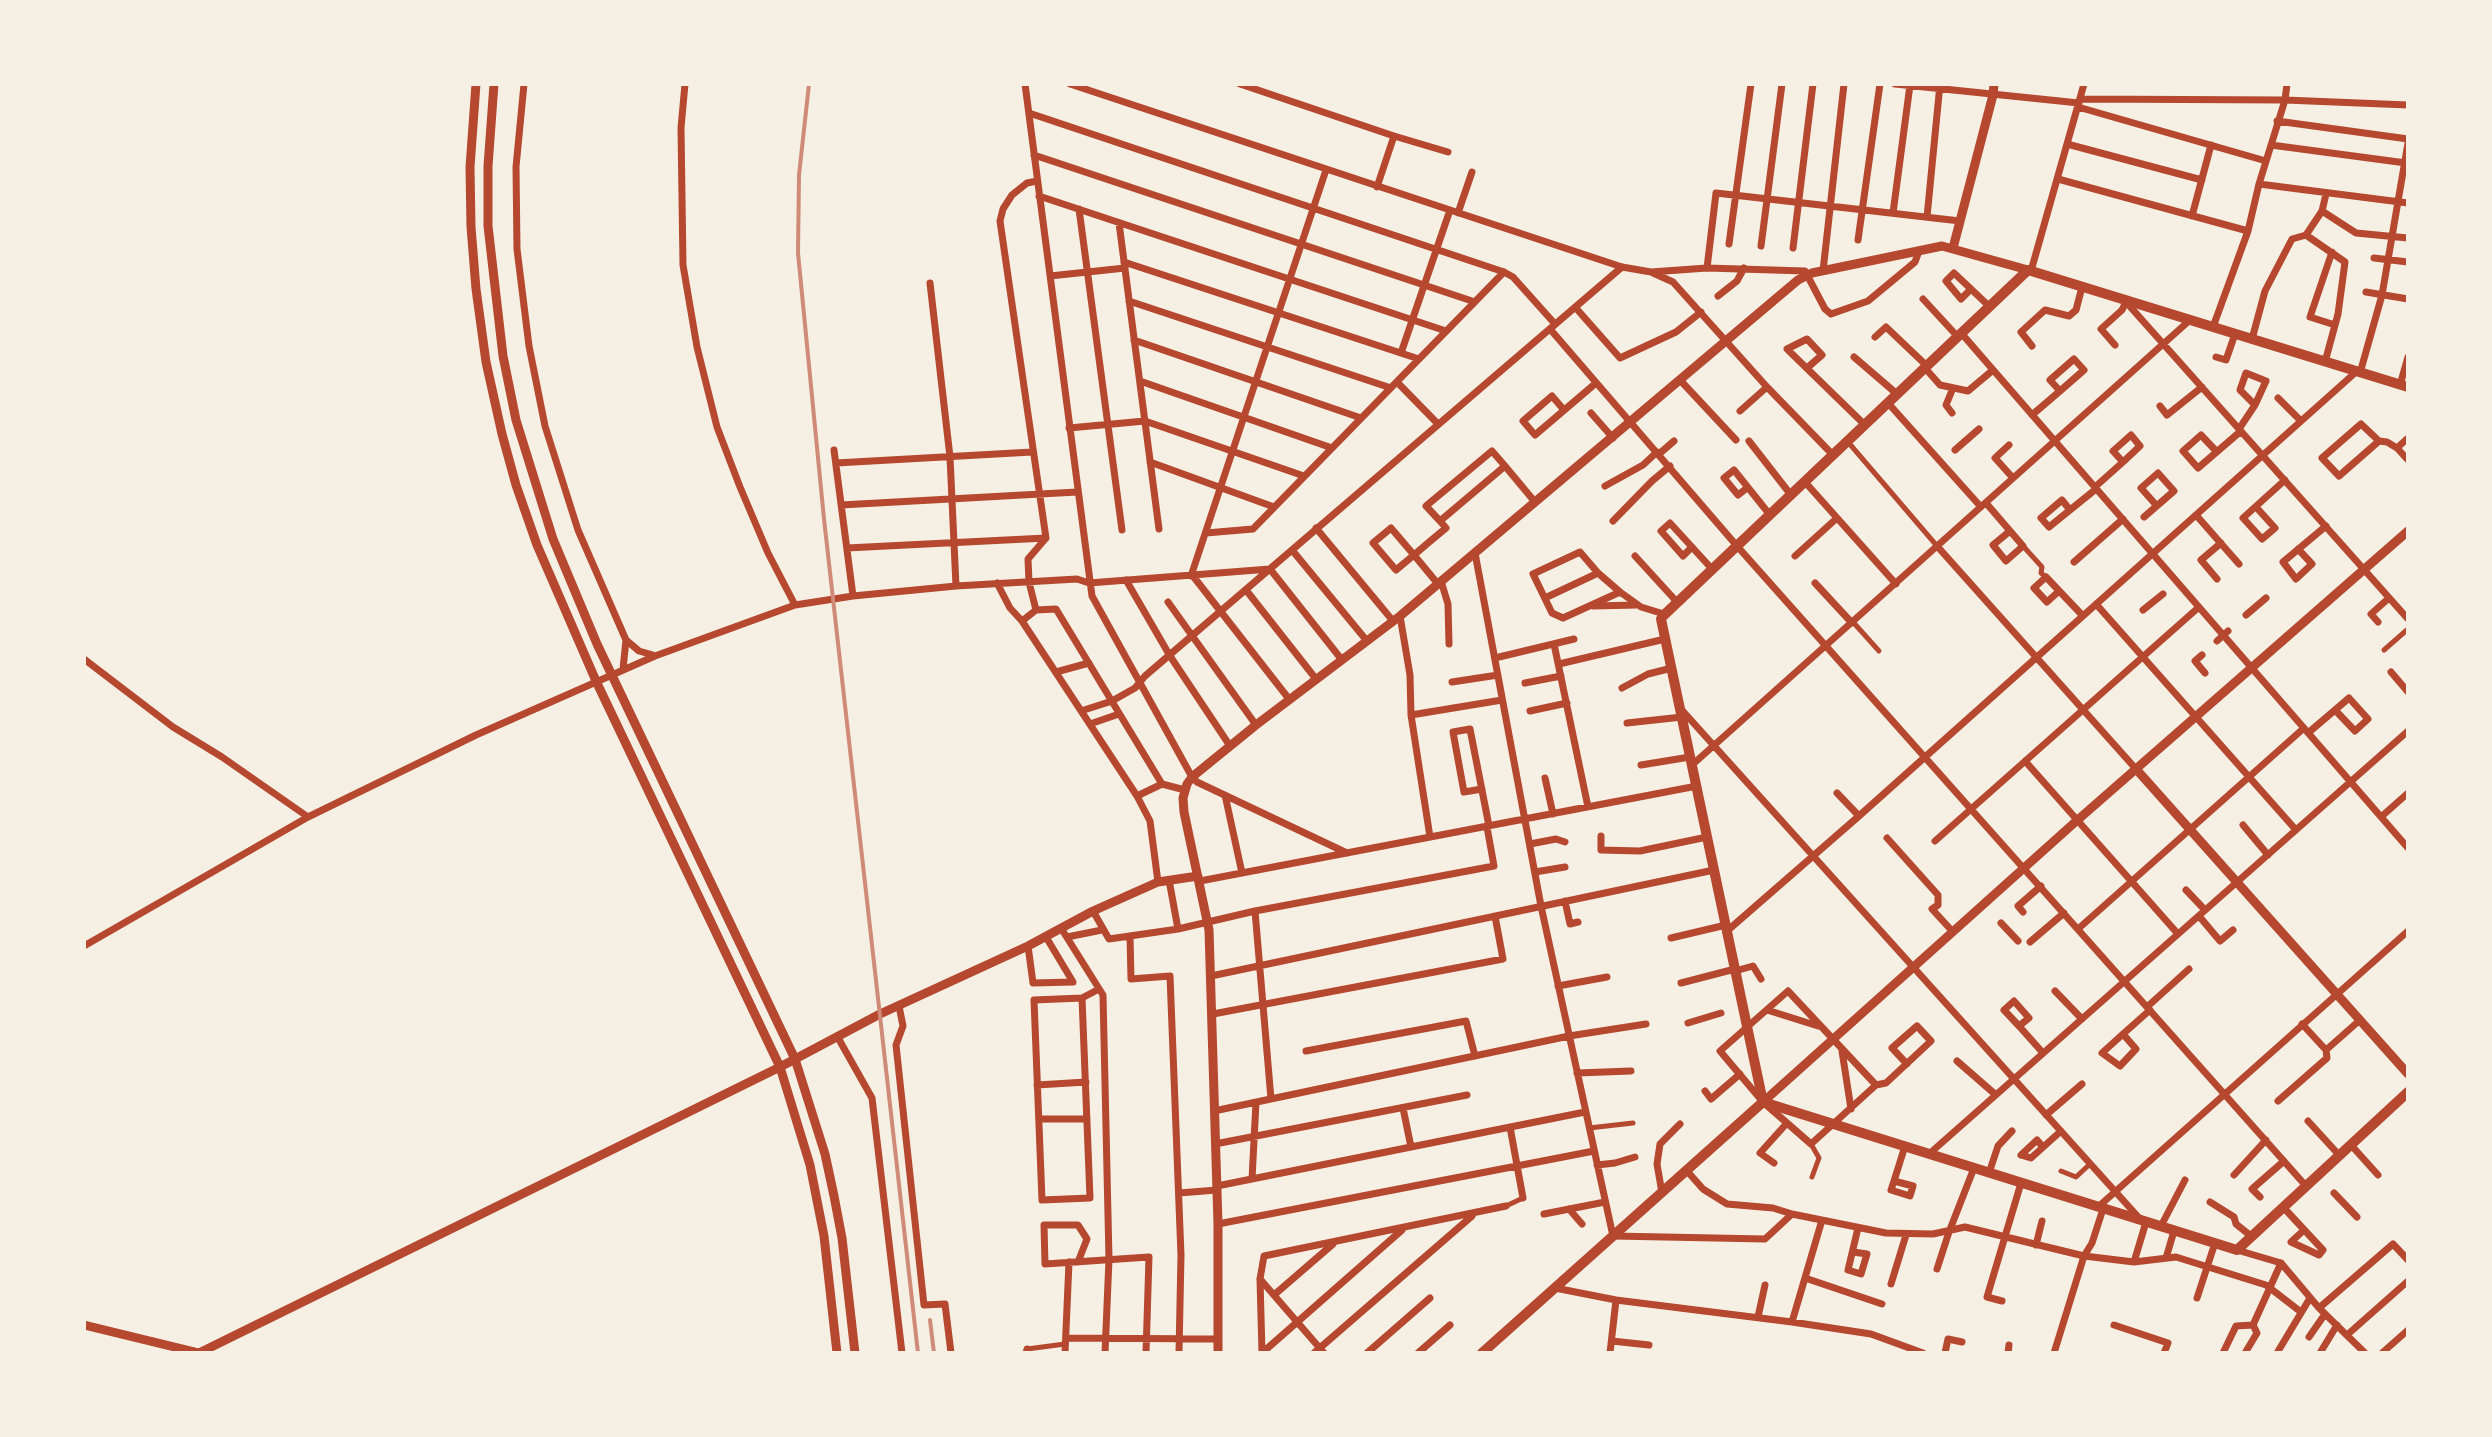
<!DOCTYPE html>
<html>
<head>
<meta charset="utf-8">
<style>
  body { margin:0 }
  #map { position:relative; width:2492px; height:1437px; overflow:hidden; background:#f6efe4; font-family:"Nunito Sans",sans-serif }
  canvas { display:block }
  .frame { position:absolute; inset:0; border:86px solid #f6efe4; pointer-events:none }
</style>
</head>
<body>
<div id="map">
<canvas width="2492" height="1437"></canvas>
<div class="frame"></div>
</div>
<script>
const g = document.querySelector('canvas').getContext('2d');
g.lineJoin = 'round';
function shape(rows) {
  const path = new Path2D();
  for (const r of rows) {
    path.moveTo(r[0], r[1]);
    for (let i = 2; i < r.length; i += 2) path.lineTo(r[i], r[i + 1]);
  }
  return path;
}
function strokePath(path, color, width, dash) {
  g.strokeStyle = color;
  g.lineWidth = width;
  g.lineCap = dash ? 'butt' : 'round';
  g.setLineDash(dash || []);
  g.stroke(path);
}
strokePath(shape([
  [1848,442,1937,546],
  [2023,546,2042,567,2041,573,2046,577],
  [1853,622,1879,651],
  [2384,650,2408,629],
  [1589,1128,1633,1123],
  [1811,1144,1819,1158,1812,1177],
  [2061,1171,2076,1177,2090,1164],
  [1506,1206,1523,1198],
  [1027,1349,1065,1344]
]), '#b5482f', 5);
strokePath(shape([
  [524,84,516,167,517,249,529,346,545,426,578,530,626,640,623,669],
  [685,84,681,128,683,265,697,347,717,427,740,487,768,553,795,605],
  [1025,84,1092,596,1192,777,1197,782,1347,853],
  [1070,84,1622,267,1651,272,1707,268,1805,271,1825,309,1831,314,1868,301,1915,262,1919,251],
  [1240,84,1394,136,1377,187],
  [1895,84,2079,103],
  [2080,99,2285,100,2408,105],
  [2078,107,2266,161],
  [1029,113,1504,272,1513,277,1555,324],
  [2277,121,2408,139],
  [1394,136,1448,152],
  [2067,144,2202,180],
  [2271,145,2406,163],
  [1034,155,1475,302],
  [2058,179,2248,231],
  [2259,184,2408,203],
  [2326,194,2322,211,2356,233,2408,238],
  [1039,196,1446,331],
  [1079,209,1122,530],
  [1458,213,1472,172],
  [1893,213,1910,85],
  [2192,216,2211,145],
  [1927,217,1940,84],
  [1119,223,1159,529],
  [2306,235,2345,262,2338,314,2325,362],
  [1858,240,1880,84],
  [1729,244,1751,84],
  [1761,246,1782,84],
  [1793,248,1813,84],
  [2332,252,2310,317,2335,325],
  [2374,258,2408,262],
  [1124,262,1419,359],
  [1707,268,1716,193,1960,221],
  [1823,271,1844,84],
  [2031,271,2084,84],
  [1653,273,1673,282,1767,387,1833,455],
  [1050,276,1125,268],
  [930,283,950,457,956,586],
  [1971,289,1961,299,1946,281,1954,273,1990,307],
  [2366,292,2408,299],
  [1718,296,1737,281,1744,268],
  [1923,299,1958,337],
  [1129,301,1391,388],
  [1575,307,1620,358,1676,332,1701,312],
  [2213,327,2248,231,2259,184,2285,100,2287,84],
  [1550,329,1737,546,2306,1186],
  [1962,334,2408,848],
  [1875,337,1886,327,1927,366],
  [2252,339,2265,291,2292,239,2306,235,2322,211],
  [1134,340,1361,418],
  [2115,345,2101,329,2122,310,2126,302,2408,619],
  [2032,346,2021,332,2045,310,2069,316,2076,310,2082,287],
  [1401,353,1450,210],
  [1854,357,1897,394],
  [2216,357,2226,360,2235,334],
  [1807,368,1822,355,1807,339,1787,349,1865,425],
  [1925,368,1940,385,1968,391,1993,370],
  [2360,373,2382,295,2408,143],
  [1680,380,1736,440],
  [1140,381,1332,448],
  [1397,382,1438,424],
  [2400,385,2408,357],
  [2278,398,2301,421],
  [1888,403,1981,507],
  [2160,406,2167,415,2202,387],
  [1564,410,1552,396,1523,421,1535,435,1596,383],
  [1740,411,1767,387],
  [1591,413,1613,438],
  [1952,413,1946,405,1953,388],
  [2032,415,2060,391,2084,370,2074,359,2050,380,2060,391],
  [1069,428,1145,421,1304,476],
  [2239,429,2255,405,2266,381,2246,373,2240,390,2255,405],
  [1749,441,1791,495],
  [2379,441,2361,424,2322,458,2339,476,2379,441,2387,442,2397,448,2408,460],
  [2009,445,1995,458,2013,478],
  [2397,448,2408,438],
  [834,450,853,596],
  [1955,450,1979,429],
  [2217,452,2201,435,2183,451,2198,468,2241,431],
  [1659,454,1674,441],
  [1150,462,1274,507],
  [836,463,1032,452],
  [1805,482,1896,584],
  [1605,486,1643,465,1657,452],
  [2095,487,2123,462,2140,446,2131,435,2113,451,2123,462],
  [1747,488,1738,495,1724,478,1734,470,1770,515],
  [1986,503,2023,546,2006,561,1993,545,2010,531],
  [841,505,1077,492],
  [2256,507,2275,528,2262,539,2243,518,2285,480],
  [2070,510,2062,500,2041,518,2049,527,2070,510,2096,489],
  [2196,515,2239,564],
  [2144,517,2174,491,2158,473,2141,488,2157,506],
  [1440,521,1426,506,1492,451,1505,466],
  [1613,521,1652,481,1670,466],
  [1316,528,1393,621],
  [1206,533,1253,529,1504,272],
  [1937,546,2136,769],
  [1692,547,1683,556,1661,531,1670,523,1712,569],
  [847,548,1046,538],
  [2298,549,2312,564,2296,579,2283,562,2326,526],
  [1292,550,1367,641],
  [1475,553,1541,906,1613,1236,1765,1239,1792,1214,1886,1233,1933,1234,1965,1227,2084,1256,2134,1262,2176,1257,2266,1285,2301,1312],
  [1635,556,1677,602],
  [1795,556,1837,518],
  [2074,562,2123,519],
  [1191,576,1326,170],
  [1193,576,1289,699],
  [2217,579,2201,560,2221,543],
  [1126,580,1170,656,1230,746],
  [1441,581,1448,604,1449,644],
  [997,583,1010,608,1022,621,1137,796,1150,821,1158,882],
  [1815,583,1852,623],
  [1438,584,1414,555,1391,528,1373,543,1396,570,1414,555,1428,543,1446,528,1440,521,1505,466,1535,502],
  [1246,590,1316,679],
  [2059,591,2047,602,2034,588,2046,577,2083,616],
  [1620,592,1563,618,1552,613,1533,574,1580,552,1598,573,1620,592,1641,607,1664,614],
  [1545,598,1598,573],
  [1168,602,1256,725],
  [2096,604,2296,830],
  [1593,606,1637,605],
  [1036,610,1029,582,1028,559,1046,538,1000,221,1003,209,1012,195,1027,183,1037,181],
  [2143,610,2163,594],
  [2246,615,2266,598],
  [1400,616,1410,675,1411,715,1430,837],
  [1022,621,1036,610,1056,609,1162,784],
  [2378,622,2371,614,2389,598],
  [626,640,639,651,653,655],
  [2217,641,2228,631],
  [1554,644,1588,807],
  [2202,655,2195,661,2205,673],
  [1495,658,1574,639],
  [84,659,173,727,222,757,308,817],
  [1559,664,1665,639],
  [1056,672,1089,663],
  [2391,672,2408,692],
  [1452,682,1498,675],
  [1525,683,1561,676],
  [1622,688,1648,674,1672,668],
  [1680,708,2140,1219],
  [1081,711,1112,701,1135,688,1145,676,1622,267],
  [1530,711,1567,703],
  [1411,715,1502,700],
  [1627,723,1682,717],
  [1090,724,1119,714],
  [2308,733,2335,710,2349,698,2368,719,2355,731,2335,710],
  [2025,761,2178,934],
  [1641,765,1690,757],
  [1692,765,2190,320],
  [1545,778,1553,814],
  [1482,789,1464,792,1453,732,1470,729,1489,826],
  [1837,793,1859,816],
  [1225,795,1242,873],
  [1137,796,1162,784,1185,790],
  [2381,817,2408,793],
  [2243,825,2268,855],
  [1601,836,1601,850,1640,851,1707,837],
  [1887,838,1938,895,1938,905,1932,909,1953,932],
  [1935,841,2199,607],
  [1530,844,1556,839,1565,842],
  [1535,872,1565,867],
  [1169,880,1178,929],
  [1200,881,1697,786],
  [2186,890,2205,910],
  [1565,901,1570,924,1578,922],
  [1093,911,1109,939,1178,929,1255,911,1494,866,1487,827],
  [1255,911,1271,1099],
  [2023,912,2018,906,2041,886],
  [2199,916,2220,941,2233,930],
  [2001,923,2018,941],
  [1061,928,1103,995,1109,1259,1105,1353],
  [2078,929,2304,728],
  [1727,931,1859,816,2356,372],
  [1130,936,1131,979,1170,976,1181,1255,1179,1353],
  [1067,937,1102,930],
  [1671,938,1726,925],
  [2030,942,2064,913],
  [84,946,308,817,476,735,655,656,795,605,853,596,956,586,1077,579,1089,583,1270,569,1342,660],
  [1028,946,1033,983,1073,982,1046,937],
  [1735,971,1753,966,1761,979],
  [1211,976,1714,870],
  [1681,983,1735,969],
  [1558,986,1607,977],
  [1788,991,1876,1085,1811,1144,1763,1102,1720,1051,1788,991],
  [2055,991,2082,1019],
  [1082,998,1090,1198,1042,1200,1034,1000,1082,998,1099,989],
  [899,1006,903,1026,896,1045,924,1305,945,1304,951,1353],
  [2147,1007,2189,969],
  [1767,1010,1818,1026],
  [1213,1014,1503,959,1495,916],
  [1688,1023,1721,1013],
  [2302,1024,2326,1050,2360,1020],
  [2019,1026,2029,1018,2014,1001,2004,1010,2019,1026,2043,1053],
  [2123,1034,2136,1049,2120,1066,2102,1053,2123,1034,2150,1010],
  [837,1036,872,1098,902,1353],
  [1306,1051,1466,1021,1475,1056],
  [1842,1051,1851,1109],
  [1957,1061,1996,1095],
  [1577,1073,1631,1071],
  [1037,1085,1086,1082],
  [1876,1085,1886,1083,1931,1041,1917,1026,1892,1048,1907,1064],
  [1705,1091,1711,1099,1740,1074],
  [2278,1101,2327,1058,2326,1050],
  [1403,1108,1411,1147],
  [1214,1111,1569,1036,1646,1024],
  [2046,1115,2082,1084],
  [1039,1119,1087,1119],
  [2308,1121,2339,1155],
  [1510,1127,1523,1198],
  [1215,1144,1467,1095],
  [2351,1145,2378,1175],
  [1929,1154,2408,731],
  [2021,1155,2031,1158,2061,1131],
  [2021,1155,2037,1140,2043,1147],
  [1774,1163,1760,1153,1787,1123],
  [1597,1165,1615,1163,1635,1157],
  [1687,1171,1703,1189,1727,1204,1773,1208,1792,1214],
  [1989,1173,1998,1146,2012,1131],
  [2234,1175,2266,1140],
  [1252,1179,1256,1102],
  [1894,1181,1913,1186,1910,1196,1891,1190,1894,1181,1905,1146],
  [1217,1186,1585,1112],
  [1179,1193,1217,1190],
  [1662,1193,1657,1164,1660,1144,1680,1124],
  [2334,1193,2357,1217],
  [2260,1197,2252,1189,2284,1161],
  [2210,1202,2234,1217,2236,1224,2251,1236],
  [2098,1207,2408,931],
  [2283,1207,2323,1250,2319,1255,2291,1242,2304,1230],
  [1569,1209,1582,1224],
  [1544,1214,1605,1202],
  [1218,1224,1594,1151],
  [2161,1226,2185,1180],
  [2036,1245,2042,1221],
  [2237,1250,2281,1263,2319,1308,2365,1353],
  [1853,1252,1867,1254,1861,1274,1848,1270,1858,1228],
  [2166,1258,2174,1231],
  [1078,1262,1087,1239,1078,1225,1044,1225,1045,1264,1149,1257,1146,1353],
  [2134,1262,2146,1222],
  [1937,1269,1949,1232,1974,1168],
  [1805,1278,1882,1304],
  [1260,1279,1324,1353],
  [1891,1284,1906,1235],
  [1555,1288,1616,1300,1792,1322,1871,1334,1923,1353],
  [1274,1295,1333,1244],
  [2197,1298,2215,1243],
  [2002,1301,1987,1297,2021,1183],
  [2319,1308,2393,1244,2408,1260],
  [1758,1317,1765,1285],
  [1792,1322,1822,1220],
  [2114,1325,2168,1343,2164,1353],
  [2347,1335,2408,1281],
  [2309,1337,2325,1314],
  [1066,1338,1218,1339],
  [1612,1341,1649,1345],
  [1026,1353,1027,1349],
  [1065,1353,1069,1262],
  [1262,1353,1260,1279,1264,1256,1506,1206],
  [1262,1353,1402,1230],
  [1314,1353,1472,1216],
  [1367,1353,1430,1298],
  [1418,1353,1450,1325],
  [1610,1353,1616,1300],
  [1945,1353,1948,1339,1962,1342],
  [2008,1353,2009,1345],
  [2054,1353,2084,1256,2092,1243,2103,1209],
  [2223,1353,2236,1326,2253,1325],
  [2245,1353,2257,1333,2253,1325,2281,1263],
  [2277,1353,2310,1298],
  [2320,1353,2337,1325],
  [2382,1353,2408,1330]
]), '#b5482f', 7);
strokePath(shape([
  [476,84,470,167,471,227,476,289,486,362,502,434,516,485,537,545,596,681,780,1067,810,1165,824,1236,837,1353],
  [494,84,488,166,488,226,503,356,516,420,553,539,597,644,795,1059,825,1154,834,1196,842,1238,855,1353],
  [1953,248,1993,95,1994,84],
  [2136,769,2408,1074],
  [1763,1102,2073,824,2408,531],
  [84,1325,199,1353,780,1067,880,1014,1028,946,1093,911,1158,882,1198,876],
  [1218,1353,1218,1224,1209,930,1184,812,1183,798,1187,784,1192,777,1256,725,1400,616,1798,280,1812,273,1942,246,2028,270]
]), '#b5482f', 9);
strokePath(shape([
  [1763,1102,1661,619,1663,616,2028,270,2408,387],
  [1763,1102,2237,1250,2408,1092],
  [1482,1353,1763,1102]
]), '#b5482f', 10);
strokePath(shape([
  [809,84,799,175,798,253,824,519,918,1353],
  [930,1320,934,1353]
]), '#cf8b77', 4);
</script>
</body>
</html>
